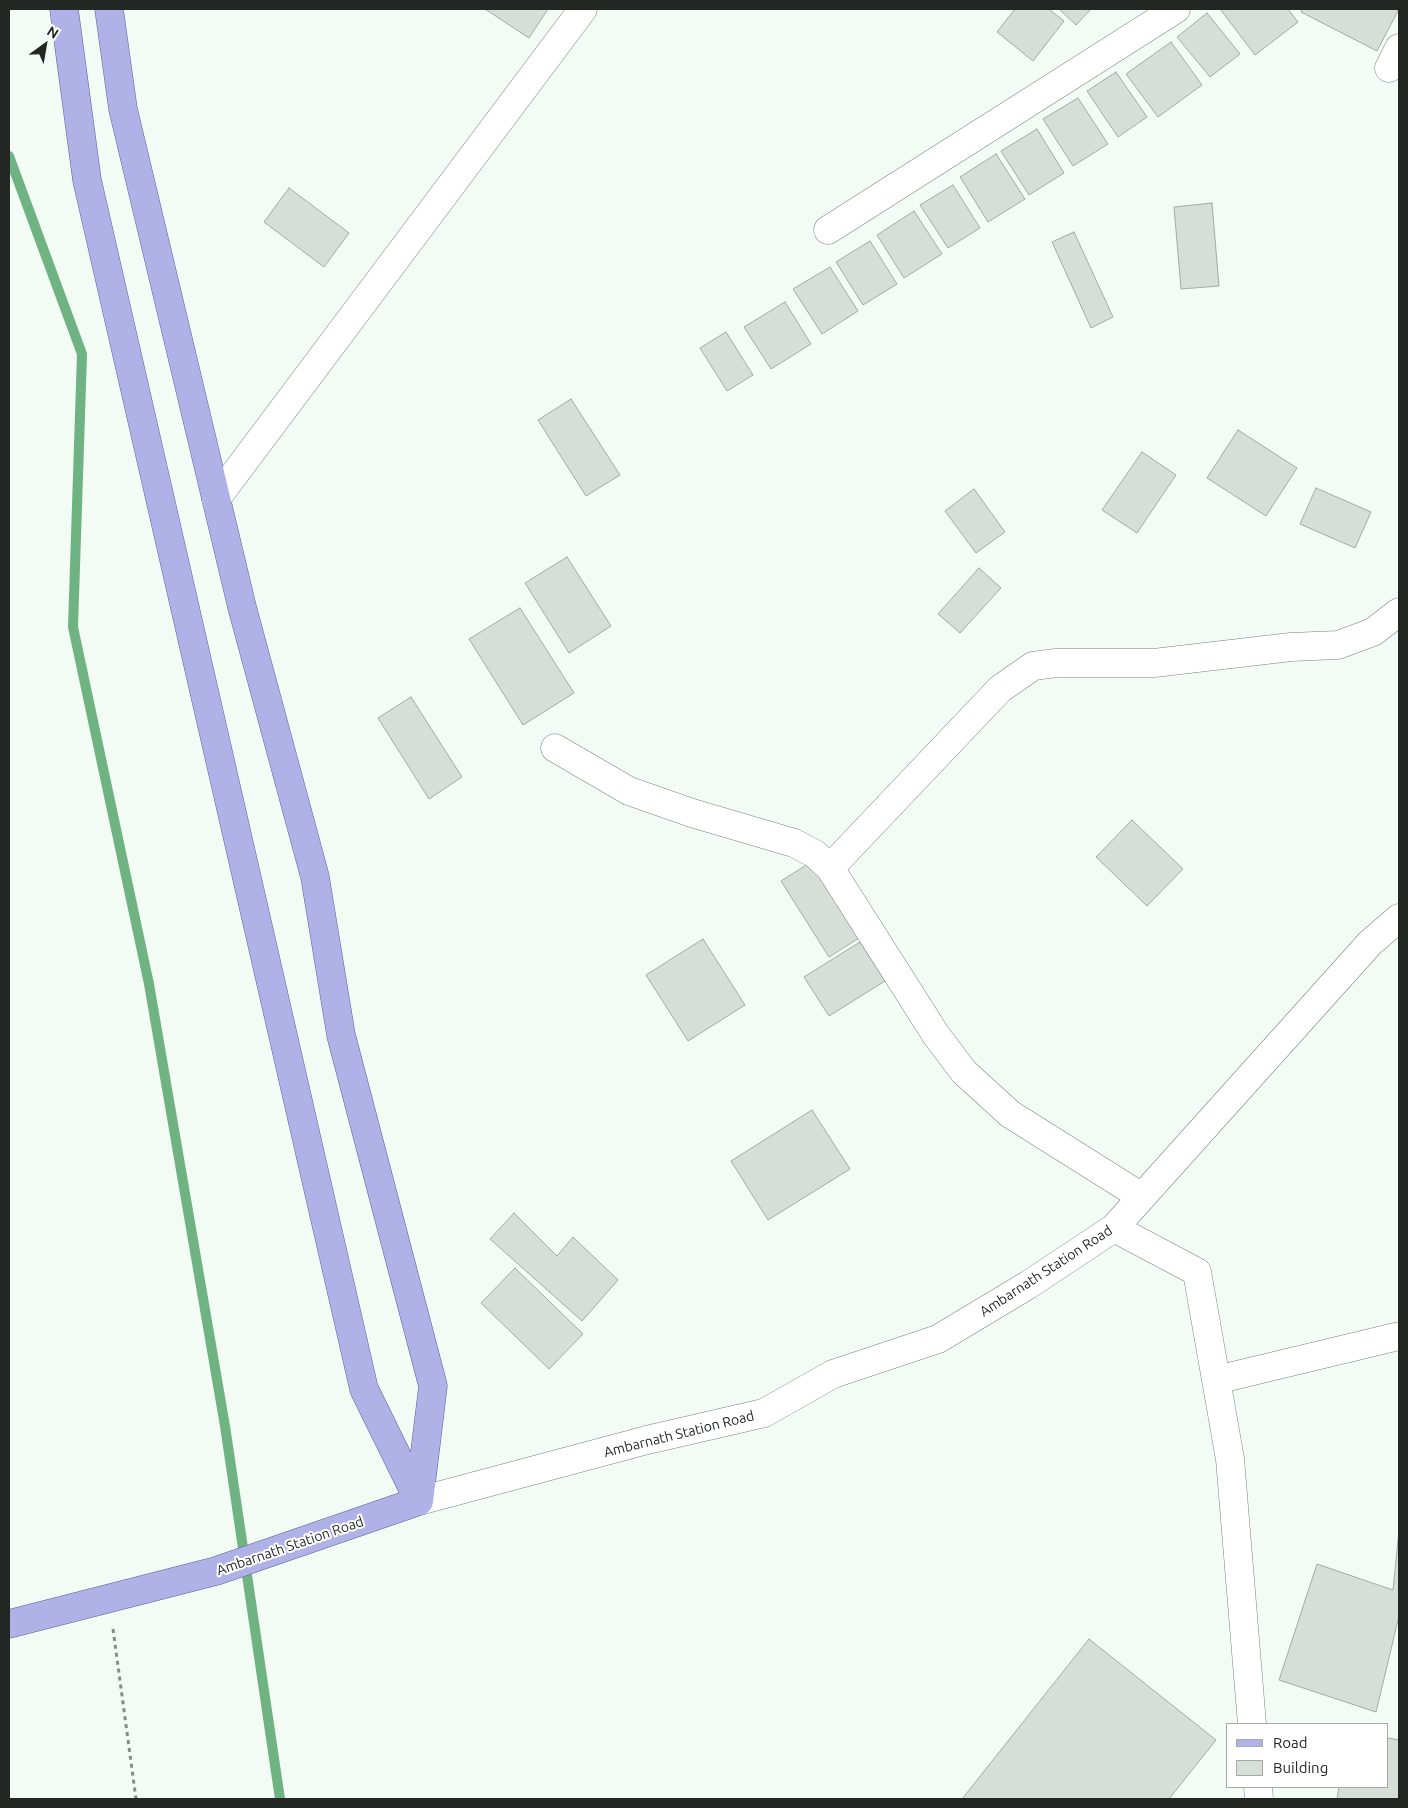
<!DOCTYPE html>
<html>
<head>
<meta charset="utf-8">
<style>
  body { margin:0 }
  #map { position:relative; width:1408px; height:1808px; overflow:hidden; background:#f2fbf4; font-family:Ubuntu,sans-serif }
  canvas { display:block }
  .frame { position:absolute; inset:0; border:10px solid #232724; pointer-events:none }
  .legend { position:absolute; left:1226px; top:1723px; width:162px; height:65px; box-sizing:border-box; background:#fff; border:1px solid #a7a9a7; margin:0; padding:6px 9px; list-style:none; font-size:15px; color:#232724 }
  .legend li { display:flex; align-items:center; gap:10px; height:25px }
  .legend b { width:25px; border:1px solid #a7a9a7 }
  .north { position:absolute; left:20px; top:20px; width:50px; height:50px; -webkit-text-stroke:4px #fff; paint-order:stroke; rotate:32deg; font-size:14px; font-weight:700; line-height:20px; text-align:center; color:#232724 }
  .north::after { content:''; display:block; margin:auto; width:18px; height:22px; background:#232724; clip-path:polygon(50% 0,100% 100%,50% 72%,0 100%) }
</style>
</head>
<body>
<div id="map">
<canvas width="1408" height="1808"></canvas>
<div class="frame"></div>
<ul class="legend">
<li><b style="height:6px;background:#afb1e7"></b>Road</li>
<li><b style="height:14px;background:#d5ded7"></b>Building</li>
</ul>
<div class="north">N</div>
</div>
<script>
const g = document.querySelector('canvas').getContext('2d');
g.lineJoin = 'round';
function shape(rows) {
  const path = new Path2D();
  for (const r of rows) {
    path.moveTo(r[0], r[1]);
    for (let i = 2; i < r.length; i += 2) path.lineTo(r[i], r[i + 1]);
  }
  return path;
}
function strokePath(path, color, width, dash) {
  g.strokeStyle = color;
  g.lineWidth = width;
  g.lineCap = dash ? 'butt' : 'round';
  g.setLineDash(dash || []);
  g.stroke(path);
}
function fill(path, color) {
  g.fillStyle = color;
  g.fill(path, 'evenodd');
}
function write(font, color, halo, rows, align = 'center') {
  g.font = font + ' Ubuntu,sans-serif';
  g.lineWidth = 4;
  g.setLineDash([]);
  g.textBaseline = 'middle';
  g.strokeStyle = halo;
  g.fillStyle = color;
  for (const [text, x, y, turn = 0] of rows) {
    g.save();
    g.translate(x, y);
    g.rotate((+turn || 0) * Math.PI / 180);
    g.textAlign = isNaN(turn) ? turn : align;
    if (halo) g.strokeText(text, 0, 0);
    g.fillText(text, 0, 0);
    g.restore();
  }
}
strokePath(shape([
  [9,156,82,354,73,627,149,984,225,1426,280,1799]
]), '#70b383', 10);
const building = shape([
  [485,9,548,9,529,38,485,9],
  [1015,9,1049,9,1064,21,1033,61,997,32,1015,9],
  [1059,9,1091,9,1076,25,1059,9],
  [1220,9,1288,9,1298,22,1255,55,1220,9],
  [1302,9,1399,9,1377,51,1301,12,1302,9],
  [1207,13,1240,54,1210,77,1177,37,1207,13],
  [1171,42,1202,85,1158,117,1126,74,1171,42],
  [1116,72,1147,117,1118,137,1087,91,1116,72],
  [1078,98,1108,144,1073,166,1043,119,1078,98],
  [1037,129,1064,173,1029,195,1001,151,1037,129],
  [996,154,1025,199,988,222,960,177,996,154],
  [953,185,980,228,948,248,920,205,953,185],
  [289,188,349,233,324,267,264,222,289,188],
  [1212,203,1219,286,1181,289,1174,207,1212,203],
  [914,211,942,254,904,278,877,235,914,211],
  [1074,232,1113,317,1091,328,1052,242,1074,232],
  [870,241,897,284,863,305,836,262,870,241],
  [830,267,858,311,822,334,793,289,830,267],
  [785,302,811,344,771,369,744,327,785,302],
  [726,332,753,375,727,391,700,348,726,332],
  [571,399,620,475,586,496,538,420,571,399],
  [1238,430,1297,468,1266,516,1207,478,1238,430],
  [1142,452,1176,475,1137,533,1102,510,1142,452],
  [1316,488,1371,512,1355,548,1300,524,1316,488],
  [974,489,1005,532,976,553,945,511,974,489],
  [567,557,611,626,569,653,525,583,567,557],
  [979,568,1001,588,960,633,938,614,979,568],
  [520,608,574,693,523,725,469,639,520,608],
  [411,697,462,777,429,799,378,718,411,697],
  [1132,820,1183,869,1147,906,1096,857,1132,820],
  [811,862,859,938,829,957,781,881,811,862],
  [703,939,745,1005,688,1041,646,975,703,939],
  [860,942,885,981,829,1016,804,977,860,942],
  [812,1110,850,1169,768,1220,731,1161,812,1110],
  [514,1213,557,1256,573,1237,618,1280,582,1321,490,1239,514,1213],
  [515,1268,583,1334,549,1369,481,1303,515,1268],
  [1399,1531,1399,1616,1376,1712,1279,1680,1317,1564,1393,1590,1399,1531],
  [1089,1639,1216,1740,1169,1799,962,1799,1089,1639],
  [1387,1738,1399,1740,1399,1799,1337,1799,1339,1787,1387,1787,1387,1738]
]);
fill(building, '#d5ded7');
strokePath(building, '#a2aaa4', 1);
const minor = shape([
  [1389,68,1399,48],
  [828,230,1176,9],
  [216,499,583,9],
  [555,748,629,791,692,813,794,843,815,854,830,868,936,1035,964,1072,1010,1114,1142,1197],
  [830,868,1000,689,1033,666,1056,663,1154,663,1291,647,1338,645,1373,632,1399,612],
  [1114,1228,1197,1272,1230,1459,1252,1724],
  [1216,1380,1399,1336],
  [419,1501,647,1440,764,1413,833,1374,938,1339,1028,1285,1114,1228,1370,943,1399,918],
  [1258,1787,1259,1799]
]);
const major = shape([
  [64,9,87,180,364,1389,419,1501],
  [109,9,123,109,242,607,315,877,341,1035,433,1386,419,1501],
  [9,1624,216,1571,419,1501]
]);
strokePath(minor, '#7b837d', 29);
strokePath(major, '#5c5f98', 29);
strokePath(shape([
  [113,1629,136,1799]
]), '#858c87', 3, [4, 4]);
strokePath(minor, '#fff', 28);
strokePath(major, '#afb1e7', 28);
write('14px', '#232724', '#fff', [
  ["Ambarnath Station Road",1046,1271,-33],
  ["Ambarnath Station Road",679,1434,-14],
  ["Ambarnath Station Road",290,1546,-19]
]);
</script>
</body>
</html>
